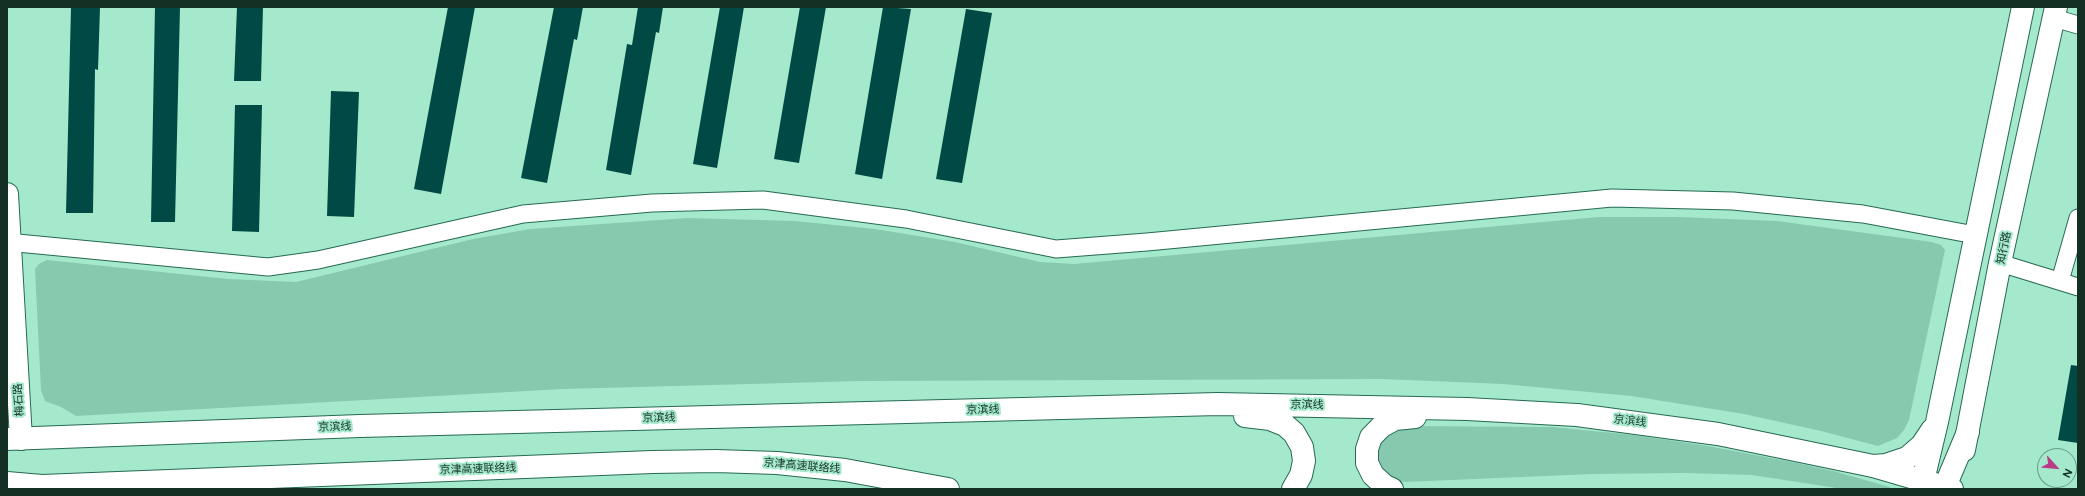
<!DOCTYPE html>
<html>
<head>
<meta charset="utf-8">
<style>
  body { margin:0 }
  #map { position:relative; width:2085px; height:496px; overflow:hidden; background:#a5e9cd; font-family:Figtree,sans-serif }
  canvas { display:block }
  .frame { position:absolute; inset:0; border:8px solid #143025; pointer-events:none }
  .north { position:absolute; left:2037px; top:448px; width:40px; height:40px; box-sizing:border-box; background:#a5e9cd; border:1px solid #6b9f8a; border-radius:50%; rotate:117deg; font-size:11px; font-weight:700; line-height:16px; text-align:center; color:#143025 }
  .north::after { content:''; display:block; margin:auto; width:14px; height:18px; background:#b93b88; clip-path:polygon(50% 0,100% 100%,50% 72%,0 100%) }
</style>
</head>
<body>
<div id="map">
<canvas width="2085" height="496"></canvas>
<div class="frame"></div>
<div class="north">N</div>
</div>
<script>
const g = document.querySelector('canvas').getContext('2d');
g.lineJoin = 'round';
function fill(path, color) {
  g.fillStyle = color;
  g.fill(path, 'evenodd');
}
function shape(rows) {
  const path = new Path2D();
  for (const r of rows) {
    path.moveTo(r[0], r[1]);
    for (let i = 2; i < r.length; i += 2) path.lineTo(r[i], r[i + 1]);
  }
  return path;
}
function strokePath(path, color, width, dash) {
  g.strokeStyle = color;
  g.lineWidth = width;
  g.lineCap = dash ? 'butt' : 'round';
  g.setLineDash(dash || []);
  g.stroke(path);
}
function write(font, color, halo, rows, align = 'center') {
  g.font = font + ' Figtree,"Noto Sans SC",sans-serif';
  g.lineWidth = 4;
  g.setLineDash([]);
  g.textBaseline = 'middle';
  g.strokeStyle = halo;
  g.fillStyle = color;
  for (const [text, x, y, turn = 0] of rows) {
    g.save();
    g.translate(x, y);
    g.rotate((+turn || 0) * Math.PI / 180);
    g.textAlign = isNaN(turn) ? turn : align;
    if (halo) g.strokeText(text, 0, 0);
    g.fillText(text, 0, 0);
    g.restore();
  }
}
fill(shape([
  [1599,217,1679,217,1777,221,1932,242,1941,245,1945,250,1909,420,1904,430,1897,438,1878,446,1821,431,1744,414,1631,396,1503,384,1382,379,862,381,563,389,76,416,61,407,45,401,41,390,35,269,39,264,47,260,228,279,296,282,473,239,530,229,688,218,795,221,875,229,955,242,1040,262,1074,264],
  [1409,426,1552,427,1634,435,1708,446,1797,463,1833,471,1890,487,1892,489,1843,489,1752,475,1685,473,1593,474,1404,482,1392,478,1384,472,1379,461,1379,451,1382,439,1393,429]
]), '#87c9ae');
fill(shape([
  [71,7,100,7,98,70,95,69,93,213,66,213],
  [155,7,180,7,175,222,151,222],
  [237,7,263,7,261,81,234,81],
  [448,7,475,7,441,194,414,189],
  [554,7,583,7,577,40,574,39,547,183,521,178],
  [638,7,663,7,659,33,656,32,631,175,606,170,627,44,632,45],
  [720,7,744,7,717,168,693,164],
  [800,7,826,7,799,163,774,159],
  [883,7,911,9,882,179,855,174],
  [966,9,992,13,962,183,936,179],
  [331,91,359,92,354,217,327,216],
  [235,105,262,105,259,232,232,231],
  [2071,365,2078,366,2078,443,2058,440]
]), '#014944');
const minor = shape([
  [2054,18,2078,25],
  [7,242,268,267,318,260,523,214,652,203,763,200,906,219,1056,249,1147,242,1612,198,1733,201,1863,214,1975,235],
  [2000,263,2078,287],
  [2060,281,2078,218]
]);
const major = shape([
  [7,194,21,439],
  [1964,450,2000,263,2056,7],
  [1873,466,1886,465,1907,458,1922,445,1932,430],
  [1921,489,1937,422,2023,7]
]);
const highway = shape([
  [1245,416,1270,419,1285,425,1294,433,1302,447,1304,461,1301,475,1293,489],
  [7,439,360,426,1218,404,1467,409,1577,415,1718,434,1873,466,1952,489],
  [7,483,42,486,652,462,716,461,777,463,845,470,948,489],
  [1392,489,1385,486,1373,475,1367,463,1367,449,1371,437,1382,426,1395,419,1415,417],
  [1944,489,1968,432]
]);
strokePath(minor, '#266a53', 19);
strokePath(major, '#266a53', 24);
strokePath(highway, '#266a53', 24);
strokePath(minor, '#fff', 17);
strokePath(major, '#fff', 22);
strokePath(highway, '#fff', 22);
write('11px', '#143025', '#a5e9cd', [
  ["知行路",2004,248,-78],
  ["梅石路",19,400,-94],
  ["京滨线",1307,405,1],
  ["京滨线",983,410,-1],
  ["京滨线",659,418,-1],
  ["京滨线",1630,421,7],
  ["京滨线",335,427,-2],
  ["京津高速联络线",802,466,5],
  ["京津高速联络线",478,469,-2]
]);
</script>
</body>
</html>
